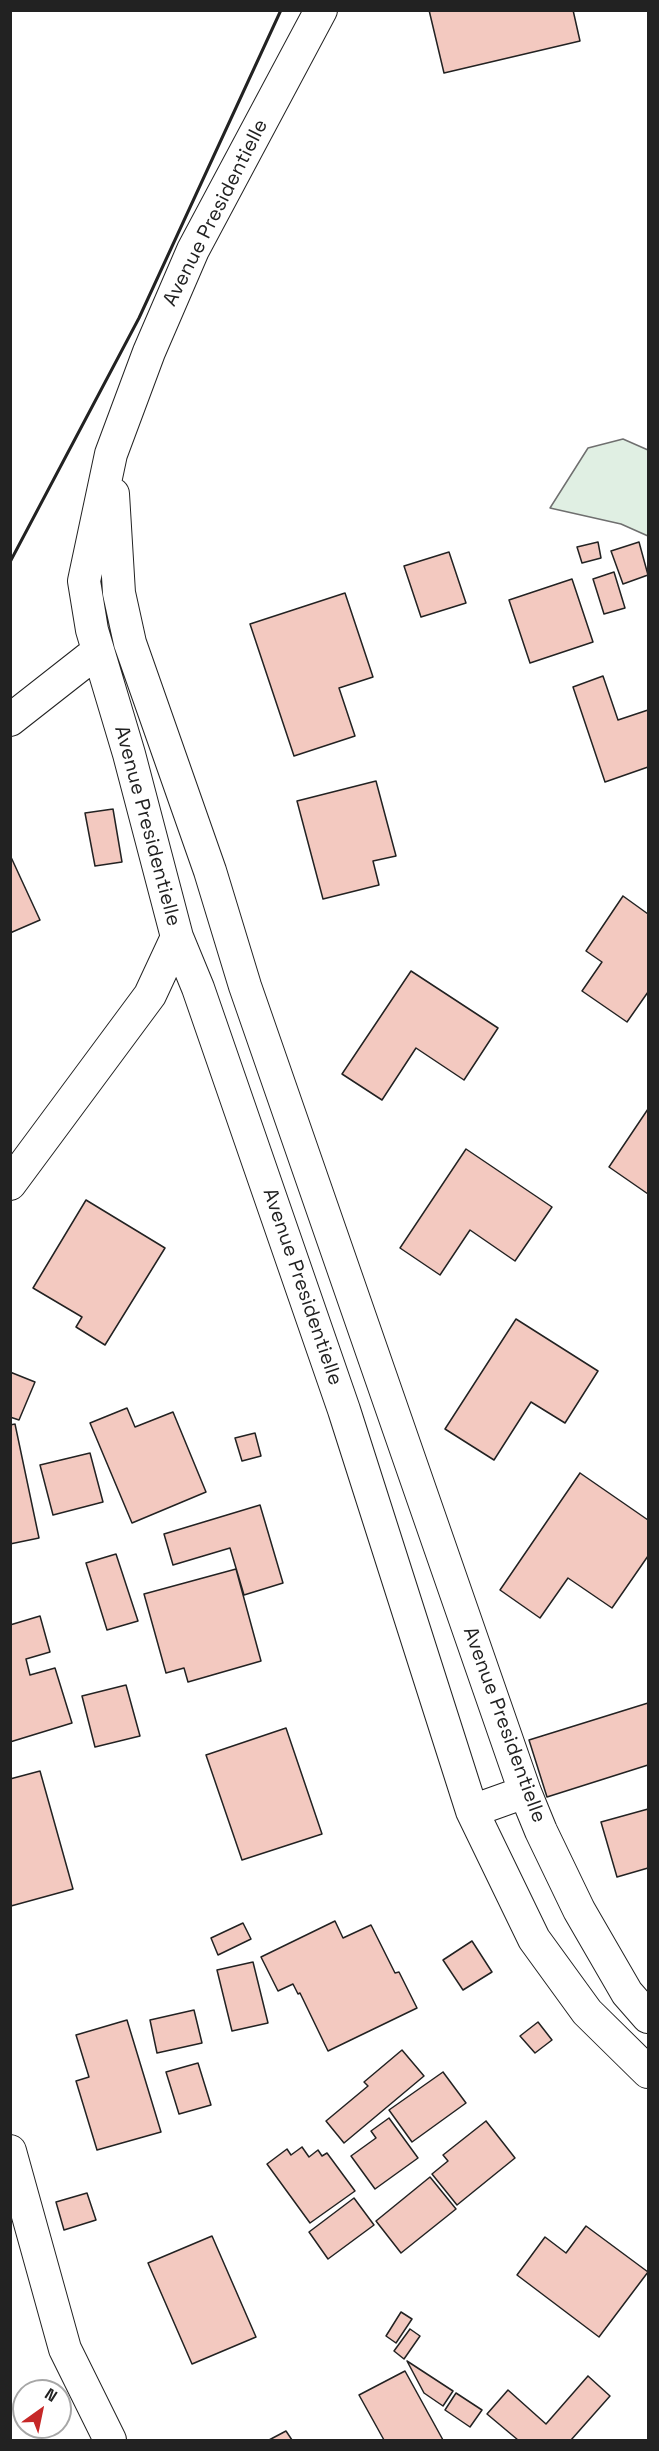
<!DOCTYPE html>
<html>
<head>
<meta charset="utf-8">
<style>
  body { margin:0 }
  #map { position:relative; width:659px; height:2451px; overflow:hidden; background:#fff; font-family:"Space Grotesk",sans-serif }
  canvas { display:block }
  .frame { position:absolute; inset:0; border:12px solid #222; pointer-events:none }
  .north { position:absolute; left:12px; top:2379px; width:60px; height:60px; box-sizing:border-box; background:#fff; border:2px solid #a7a7a7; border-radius:50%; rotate:33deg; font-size:16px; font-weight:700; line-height:24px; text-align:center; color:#222 }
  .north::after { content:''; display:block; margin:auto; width:21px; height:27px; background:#c62828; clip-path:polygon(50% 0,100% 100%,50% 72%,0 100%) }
</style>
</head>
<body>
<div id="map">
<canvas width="659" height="2451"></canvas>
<div class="frame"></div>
<div class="north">N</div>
</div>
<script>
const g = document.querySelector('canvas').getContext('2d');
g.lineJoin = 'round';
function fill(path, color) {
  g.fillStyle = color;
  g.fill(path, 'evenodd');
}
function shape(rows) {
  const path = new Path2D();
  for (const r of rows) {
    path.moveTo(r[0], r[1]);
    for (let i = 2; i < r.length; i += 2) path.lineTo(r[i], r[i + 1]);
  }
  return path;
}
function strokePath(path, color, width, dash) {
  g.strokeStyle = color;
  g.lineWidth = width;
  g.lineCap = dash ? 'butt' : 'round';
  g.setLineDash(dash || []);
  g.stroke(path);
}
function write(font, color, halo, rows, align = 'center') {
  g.font = font + ' "Space Grotesk",sans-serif';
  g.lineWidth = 4.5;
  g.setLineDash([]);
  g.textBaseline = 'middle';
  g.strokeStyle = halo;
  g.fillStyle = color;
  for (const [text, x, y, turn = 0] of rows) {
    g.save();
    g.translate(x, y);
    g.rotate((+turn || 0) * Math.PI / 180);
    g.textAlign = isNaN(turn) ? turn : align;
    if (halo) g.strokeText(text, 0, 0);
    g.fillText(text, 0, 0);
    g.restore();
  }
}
const green = shape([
  [623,439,648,450,648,536,621,524,550,508,588,448,623,439]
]);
fill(green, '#e0efe3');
strokePath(green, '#6f6f6f', 1.5);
const building = shape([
  [429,10,573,10,580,41,444,73,429,10],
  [598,542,601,558,582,563,577,547,598,542],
  [639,542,648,575,623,584,611,551,639,542],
  [449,552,466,603,421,617,404,566,449,552],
  [614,572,625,608,604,614,593,579,614,572],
  [572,579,593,642,530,663,509,600,572,579],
  [345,593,373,677,339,688,355,736,294,756,250,624,345,593],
  [603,676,618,720,648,710,648,767,605,782,573,687,603,676],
  [376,781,396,856,373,861,379,885,323,899,297,801,376,781],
  [113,809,122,862,95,866,85,813,113,809],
  [10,855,40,920,10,933,10,855],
  [623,896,648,914,648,992,627,1022,582,991,602,962,586,951,623,896],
  [411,971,498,1028,464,1080,416,1048,382,1100,342,1074,411,971],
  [648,1109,648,1194,609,1167,648,1109],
  [466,1149,552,1207,515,1261,470,1230,440,1275,400,1248,466,1149],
  [86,1200,165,1248,105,1345,76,1327,82,1317,33,1288,86,1200],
  [516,1319,598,1371,565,1423,531,1402,494,1460,445,1429,516,1319],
  [10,1372,35,1382,19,1420,10,1417,10,1372],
  [127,1408,135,1427,173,1412,206,1492,132,1523,90,1423,127,1408],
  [15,1424,39,1538,10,1544,10,1425,15,1424],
  [255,1433,261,1456,242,1461,235,1438,255,1433],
  [90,1453,103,1502,53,1515,40,1465,90,1453],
  [580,1473,648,1520,648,1556,612,1608,568,1578,540,1618,500,1590,580,1473],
  [260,1505,283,1583,244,1595,230,1548,173,1565,164,1534,260,1505],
  [116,1554,138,1621,107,1630,86,1563,116,1554],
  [236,1569,261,1661,188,1682,184,1668,166,1673,144,1594,236,1569],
  [40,1616,50,1652,26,1659,30,1675,55,1668,72,1723,10,1742,10,1625,40,1616],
  [126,1685,140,1736,95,1747,82,1696,126,1685],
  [648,1703,648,1765,547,1797,529,1740,648,1703],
  [286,1728,322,1834,242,1860,206,1755,286,1728],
  [40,1771,73,1889,11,1906,10,1779,40,1771],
  [648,1809,648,1868,617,1877,601,1822,648,1809],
  [335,1921,343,1938,371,1925,395,1973,399,1972,417,2008,328,2051,300,1993,298,1994,293,1984,278,1991,261,1957,335,1921],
  [243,1923,251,1939,218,1955,211,1938,243,1923],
  [472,1941,492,1972,463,1990,443,1960,472,1941],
  [253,1962,268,2023,232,2031,217,1970,253,1962],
  [194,2010,202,2043,157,2053,150,2020,194,2010],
  [127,2020,161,2132,97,2150,76,2081,89,2077,76,2035,127,2020],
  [538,2022,552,2040,535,2053,520,2036,538,2022],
  [402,2050,424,2076,344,2143,326,2121,368,2086,364,2082,402,2050],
  [198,2063,211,2105,179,2114,166,2072,198,2063],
  [443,2072,466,2103,412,2142,389,2110,443,2072],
  [389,2118,418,2158,375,2189,351,2156,376,2138,371,2131,389,2118],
  [486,2121,515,2158,457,2205,432,2174,448,2161,443,2155,486,2121],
  [302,2147,309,2157,318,2150,322,2156,327,2153,355,2191,310,2223,267,2164,287,2149,291,2155,302,2147],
  [430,2177,456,2209,401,2253,376,2221,430,2177],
  [87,2193,96,2220,64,2230,56,2202,87,2193],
  [354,2198,374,2225,328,2259,309,2232,354,2198],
  [586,2226,648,2272,599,2337,517,2275,545,2237,566,2253,586,2226],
  [212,2236,256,2337,192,2364,148,2263,212,2236],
  [401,2312,412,2319,396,2343,386,2336,401,2312],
  [410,2329,420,2336,404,2359,394,2351,410,2329],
  [407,2361,453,2391,443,2406,424,2393,407,2361],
  [405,2371,443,2440,384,2440,359,2395,405,2371],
  [588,2376,610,2396,571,2440,518,2440,487,2414,508,2390,546,2424,588,2376],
  [456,2393,482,2410,470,2427,445,2410,456,2393],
  [24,2394,24,2419,21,2420,17,2395,24,2394],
  [286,2431,292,2440,269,2440,286,2431]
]);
fill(building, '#f3c9c0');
strokePath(building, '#222', 1.5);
const minor = shape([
  [321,10,193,250,149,352,111,454,84,581,92,630,129,754,177,937,198,988,344,1410,472,1811,534,1939,587,2012,648,2072],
  [113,494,119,593,130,643,210,871,245,986,525,1792,541,1831,579,1910,627,1993,648,2017],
  [10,720,98,651],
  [10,1184,150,995,177,937],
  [472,1811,525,1792],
  [10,2151,65,2349,110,2440]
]);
strokePath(minor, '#222', 34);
strokePath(minor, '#fff', 32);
strokePath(shape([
  [10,562,139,318,281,10]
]), '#222', 3);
write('20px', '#222', '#fff', [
  ["Avenue Presidentielle",216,213,-63],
  ["Avenue Presidentielle",147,826,75],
  ["Avenue Presidentielle",302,1287,71],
  ["Avenue Presidentielle",504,1725,70]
]);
</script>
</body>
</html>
